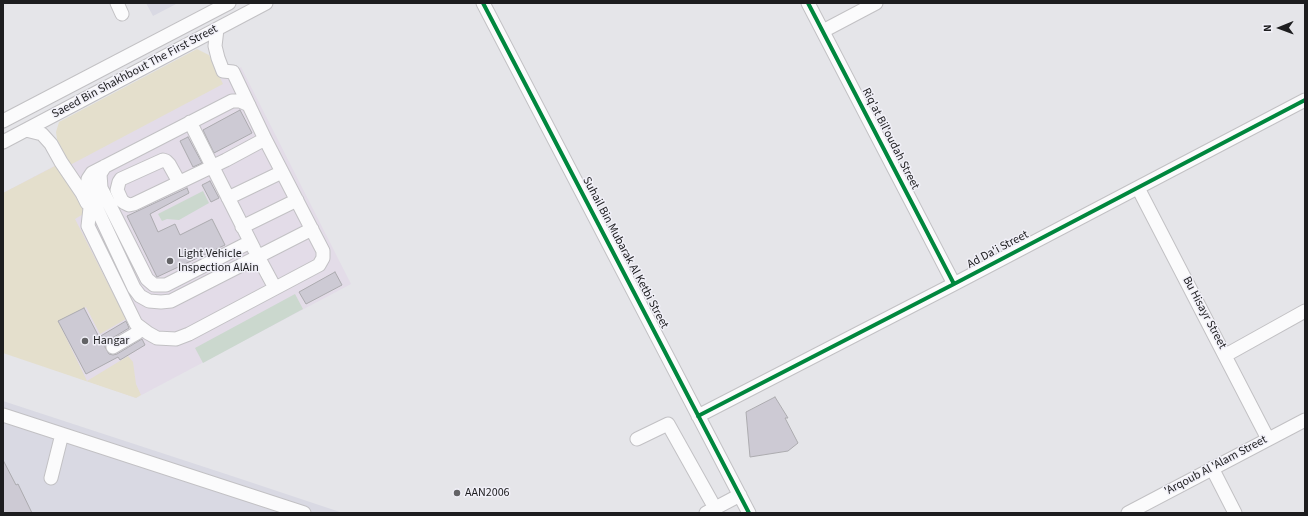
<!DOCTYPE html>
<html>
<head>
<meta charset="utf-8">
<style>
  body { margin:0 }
  #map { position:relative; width:1308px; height:516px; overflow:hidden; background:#e5e5e9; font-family:"Source Sans 3",sans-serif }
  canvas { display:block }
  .frame { position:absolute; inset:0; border:4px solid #1d1d1f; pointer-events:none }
  .north { position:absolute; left:1260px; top:8px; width:40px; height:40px; -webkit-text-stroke:3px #f1f0f8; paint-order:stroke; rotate:269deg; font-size:11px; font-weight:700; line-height:16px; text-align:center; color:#1d1d1f }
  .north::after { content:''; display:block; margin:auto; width:14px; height:18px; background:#1d1d1f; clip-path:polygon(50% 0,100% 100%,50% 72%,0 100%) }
</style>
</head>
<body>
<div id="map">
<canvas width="1308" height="516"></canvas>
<div class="frame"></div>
<div class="north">N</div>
</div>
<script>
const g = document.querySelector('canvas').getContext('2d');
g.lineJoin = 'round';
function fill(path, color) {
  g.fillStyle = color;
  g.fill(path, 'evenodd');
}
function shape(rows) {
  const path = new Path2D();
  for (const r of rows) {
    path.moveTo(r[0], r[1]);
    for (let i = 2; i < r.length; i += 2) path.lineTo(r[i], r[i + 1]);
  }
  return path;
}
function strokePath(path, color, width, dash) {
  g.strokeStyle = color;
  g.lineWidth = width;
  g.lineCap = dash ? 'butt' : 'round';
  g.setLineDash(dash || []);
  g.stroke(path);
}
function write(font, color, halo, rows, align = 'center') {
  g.font = font + ' "Source Sans 3",sans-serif';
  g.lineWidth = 3;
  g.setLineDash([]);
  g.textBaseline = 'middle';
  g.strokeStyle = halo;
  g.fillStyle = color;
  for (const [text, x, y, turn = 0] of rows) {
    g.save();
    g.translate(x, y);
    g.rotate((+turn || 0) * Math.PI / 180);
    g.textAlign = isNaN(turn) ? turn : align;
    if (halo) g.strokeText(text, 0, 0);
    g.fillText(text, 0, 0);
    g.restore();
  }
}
fill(shape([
  [241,67,351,284,136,398,3,352,3,193]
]), '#e3dce8');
fill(shape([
  [146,3,178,3,153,16],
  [3,401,238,478,343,513,3,513]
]), '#d9d9e3');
fill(shape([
  [203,191,209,203,179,220,167,219,162,221,158,214],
  [295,294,303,309,203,363,195,348]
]), '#cbd8ce');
fill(shape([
  [197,49,209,55,223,84,70,165,57,139,56,132,59,122],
  [57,165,85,213,75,219,126,319,100,334,86,307,58,321,87,381,128,356,133,362,136,384,141,395,136,398,3,353,3,193]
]), '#e4dfcc');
const building = shape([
  [240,110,252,133,214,153,203,130,240,110],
  [188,137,202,163,193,167,180,141,188,137],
  [210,181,219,198,211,202,202,185,210,181],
  [187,188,189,193,150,214,158,232,175,224,180,235,212,219,225,245,157,277,127,216,187,188],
  [335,272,342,285,306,304,299,292,335,272],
  [84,308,99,337,126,321,129,328,109,340,106,343,105,347,109,354,113,355,117,354,142,339,145,345,120,360,118,357,86,374,58,321,84,308],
  [775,397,788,418,785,418,798,443,788,451,750,457,746,412,775,397],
  [3,460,16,485,18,484,32,513,3,513,3,460]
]);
fill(building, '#cdcad4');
strokePath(building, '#acabaf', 1);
const minor = shape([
  [117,3,122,14],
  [483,3,749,513],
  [808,3,954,284],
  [217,29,215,46,218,58,223,71,233,72],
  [823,31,876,3],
  [249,105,240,101,232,101,92,173,88,179,88,186,90,194,134,288,140,296,149,301,161,302,171,301,312,229],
  [3,121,229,3],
  [190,122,254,249,275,288],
  [26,130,42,134,51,144,61,162,82,193,87,203],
  [3,142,266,3],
  [105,166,100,174,101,188,147,279,154,285,166,285,250,242],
  [179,182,169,164,166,161,163,160,121,179,119,182,117,190,122,201,125,203,129,205,134,204,226,160,265,139],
  [1138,188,1268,439],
  [228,198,282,172],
  [90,208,88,226,136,324,148,333,157,338,176,339,189,334,319,265,323,258,323,251,265,139,233,72],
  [242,227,297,200],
  [113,347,137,333],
  [1226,355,1305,311],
  [3,415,304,513],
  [698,416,954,284,1305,100],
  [637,439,668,424,715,508],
  [1212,468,1235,513],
  [51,478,62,434],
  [706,513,740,495],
  [1128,513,1305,420]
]);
strokePath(minor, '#c2c1c4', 15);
strokePath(minor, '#fbfbfc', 13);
strokePath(shape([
  [483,3,749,513],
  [808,3,954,284],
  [698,416,954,284,1305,100]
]), '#00873e', 4);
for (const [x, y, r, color] of [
  [170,261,4,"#636366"],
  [85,341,4,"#636366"],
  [457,493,4,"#636366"]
]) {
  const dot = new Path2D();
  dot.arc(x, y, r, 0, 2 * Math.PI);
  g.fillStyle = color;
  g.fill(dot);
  strokePath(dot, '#f1f0f8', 1.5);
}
write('12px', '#1d1d1f', '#f1f0f8', [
  ["Saeed Bin Shakhbout The First Street",135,72,-28],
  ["Riq'at Bil'oudah Street",890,139,63],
  ["Ad Da'i Street",998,250,-28],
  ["Suhail Bin Mubarak Al Ketbi Street",625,253,62],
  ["Bu Hisayr Street",1204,313,62],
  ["'Arqoub Al 'Alam Street",1216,466,-28]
]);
write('12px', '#1d1d1f', '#f1f0f8', [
  ["Light Vehicle",178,254],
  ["Inspection AlAin",178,268],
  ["Hangar",93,341],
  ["AAN2006",465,493]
], 'left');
</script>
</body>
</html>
